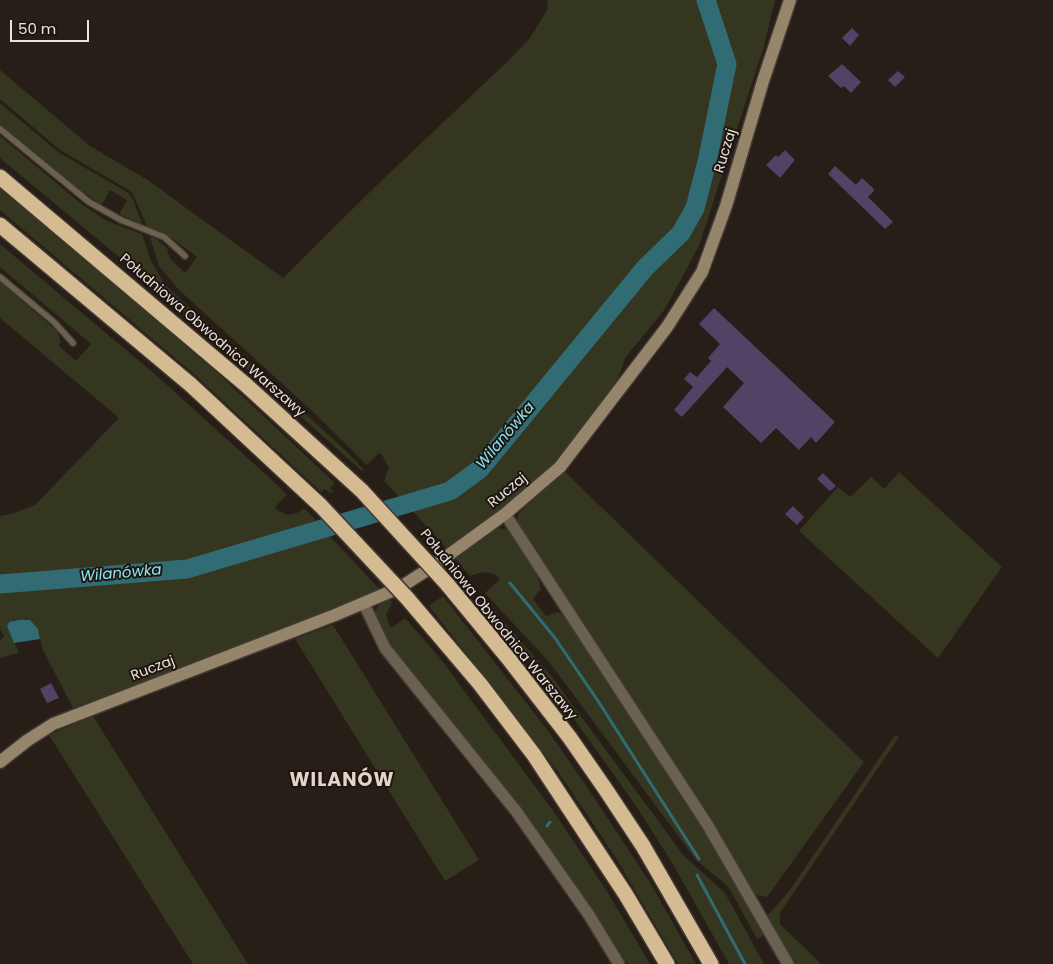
<!DOCTYPE html>
<html>
<head>
<meta charset="utf-8">
<style>
  body { margin:0 }
  #map { position:relative; width:1053px; height:964px; overflow:hidden; background:#281e18; font-family:Poppins,sans-serif }
  canvas { display:block }
  .scale { position:absolute; left:10px; top:20px; width:79px; height:22px; box-sizing:border-box; border:2px solid #e9e2de; border-top:0; padding-left:6px; font-size:15px; line-height:18px; white-space:nowrap; color:#e9e2de; -webkit-text-stroke:4px #1f150f; paint-order:stroke }
</style>
</head>
<body>
<div id="map">
<canvas width="1053" height="964"></canvas>
<div class="scale">50 m</div>
</div>
<script>
const g = document.querySelector('canvas').getContext('2d');
g.lineJoin = 'round';
function fill(path, color) {
  g.fillStyle = color;
  g.fill(path, 'evenodd');
}
function shape(rows) {
  const path = new Path2D();
  for (const r of rows) {
    path.moveTo(r[0], r[1]);
    for (let i = 2; i < r.length; i += 2) path.lineTo(r[i], r[i + 1]);
  }
  return path;
}
function strokePath(path, color, width, dash) {
  g.strokeStyle = color;
  g.lineWidth = width;
  g.lineCap = dash ? 'butt' : 'round';
  g.setLineDash(dash || []);
  g.stroke(path);
}
function write(font, color, halo, rows, align = 'center') {
  g.font = font + ' Poppins,sans-serif';
  g.lineWidth = 4;
  g.setLineDash([]);
  g.textBaseline = 'middle';
  g.strokeStyle = halo;
  g.fillStyle = color;
  for (const [text, x, y, turn = 0] of rows) {
    g.save();
    g.translate(x, y);
    g.rotate((+turn || 0) * Math.PI / 180);
    g.textAlign = isNaN(turn) ? turn : align;
    if (halo) g.strokeText(text, 0, 0);
    g.fillText(text, 0, 0);
    g.restore();
  }
}
fill(shape([
  [548,0,775,0,764,46,699,246,665,309,625,358,618,379,565,452,504,510,448,550,409,507,436,500,467,486,483,472,528,417,522,411,477,464,463,477,445,486,402,500,384,481,389,468,382,455,379,453,367,465,310,409,178,289,159,266,150,237,155,238,167,248,170,259,185,273,197,257,173,239,147,226,132,192,60,150,0,99,0,70,90,146,149,181,283,278,378,184,507,62,530,38,547,10],
  [0,103,58,152,127,192,133,199,142,224,121,215,120,212,127,200,110,190,102,204,100,204,72,184,0,124],
  [0,136,80,203,107,221,142,234,151,261,165,285,346,451,364,470,362,471,154,286,0,158],
  [0,188,212,368,335,483,330,488,334,492,330,493,325,489,321,492,194,374,0,210],
  [0,244,157,376,273,481,287,495,275,507,277,510,287,515,297,513,304,508,321,526,276,540,280,546,329,535,382,592,73,708,42,648,38,629,9,622,7,626,19,653,0,658,0,641,4,636,0,628,0,516,11,514,35,505,119,418,0,318,0,282,57,331,61,342,59,346,76,361,91,344,0,267],
  [564,471,864,762,767,897,756,895,752,891,519,527,517,521,519,513],
  [899,472,1002,567,938,658,799,531,838,487,850,497,871,477,884,489],
  [495,528,507,529,510,533,537,574,541,589,533,599,546,616,557,612,565,615,675,782,765,931,762,937,757,939,731,891,724,883,696,860,550,663,485,593,500,579,494,574,483,572,470,576,454,557],
  [443,596,549,732,585,784,651,884,696,964,678,964,616,858,559,773,429,606],
  [479,596,491,607,552,677,684,856,725,893,764,964,729,964,673,864,634,803,539,670],
  [389,599,392,602,386,615,389,625,391,628,405,618,440,658,554,812,608,893,650,964,628,964,576,887,502,785,391,648,377,621,375,612,379,605],
  [333,625,479,860,445,881,295,639],
  [93,716,248,964,193,964,49,735],
  [895,735,899,737,780,913,780,924,821,964,795,964,770,923,768,915,790,890]
]), '#35361f');
fill(shape([
  [19,620,30,620,38,629,40,639,14,643,7,626,9,622]
]), '#316c74');
strokePath(shape([
  [510,583,555,638,598,701,699,859],
  [547,826,550,822],
  [697,875,745,964]
]), '#316c74', 3);
strokePath(shape([
  [0,584,187,569,450,491,480,469,645,268,681,233,695,208,707,162,727,64,706,0]
]), '#316c74', 19);
fill(shape([
  [852,28,859,35,850,46,842,38],
  [842,64,861,82,851,93,844,86,841,88,828,76],
  [898,71,905,77,895,87,888,80],
  [785,150,795,160,780,178,766,165,776,155,778,157],
  [835,166,856,185,862,178,873,188,874,191,868,197,893,222,885,229,828,174],
  [714,308,835,422,816,443,811,437,799,450,776,428,761,443,723,407,744,383,727,367,682,417,674,410,693,387,684,379,690,372,697,377,711,361,708,358,720,344,699,324],
  [823,473,836,486,830,491,817,479],
  [793,506,804,517,797,525,785,514],
  [51,683,59,698,47,703,40,689]
]), '#514266');
const lane = shape([
  [0,129,89,202,121,220,164,237,185,256],
  [0,277,54,322,73,343]
]);
const street = shape([
  [505,514,707,824,788,964],
  [364,604,385,648,516,811,589,915,619,964]
]);
const secondary = shape([
  [0,762,28,740,53,724,335,615,399,588,432,567,505,514,560,467,667,327,702,272,726,206,763,81,790,0]
]);
const highway = shape([
  [0,177,246,385,362,491],
  [0,225,191,385,321,506],
  [447,584,508,658,570,738,606,790,643,846,711,964],
  [407,598,480,684,534,755,626,895,667,964]
]);
strokePath(lane, '#433934', 8);
strokePath(street, '#433934', 14);
strokePath(secondary, '#433934', 15);
strokePath(highway, '#433934', 18);
strokePath(lane, '#6b6151', 5.5);
strokePath(street, '#6b6151', 11);
strokePath(secondary, '#95856b', 12);
strokePath(highway, '#d4bb92', 15);
const highwayBridge = shape([
  [362,491,447,584],
  [321,506,407,598]
]);
strokePath(highwayBridge, '#433934', 18, []);
strokePath(highwayBridge, '#d4bb92', 15);
write('14px', '#e9e2de', '#1f150f', [
  ["Ruczaj",726,151,-73],
  ["Południowa Obwodnica Warszawy",212,336,41],
  ["Ruczaj",508,491,-39],
  ["Południowa Obwodnica Warszawy",498,625,51],
  ["Ruczaj",153,669,-21]
]);
write('italic 15px', '#88e7f5', '#1f150f', [
  ["Wilanówka",506,436,-50],
  ["Wilanówka",121,574,-5]
]);
g.letterSpacing = '1px';
write('bold 19px', '#e3d4cc', '#1f150f', [
  ["WILANÓW",342,781]
]);
g.letterSpacing = '0px';
</script>
</body>
</html>
